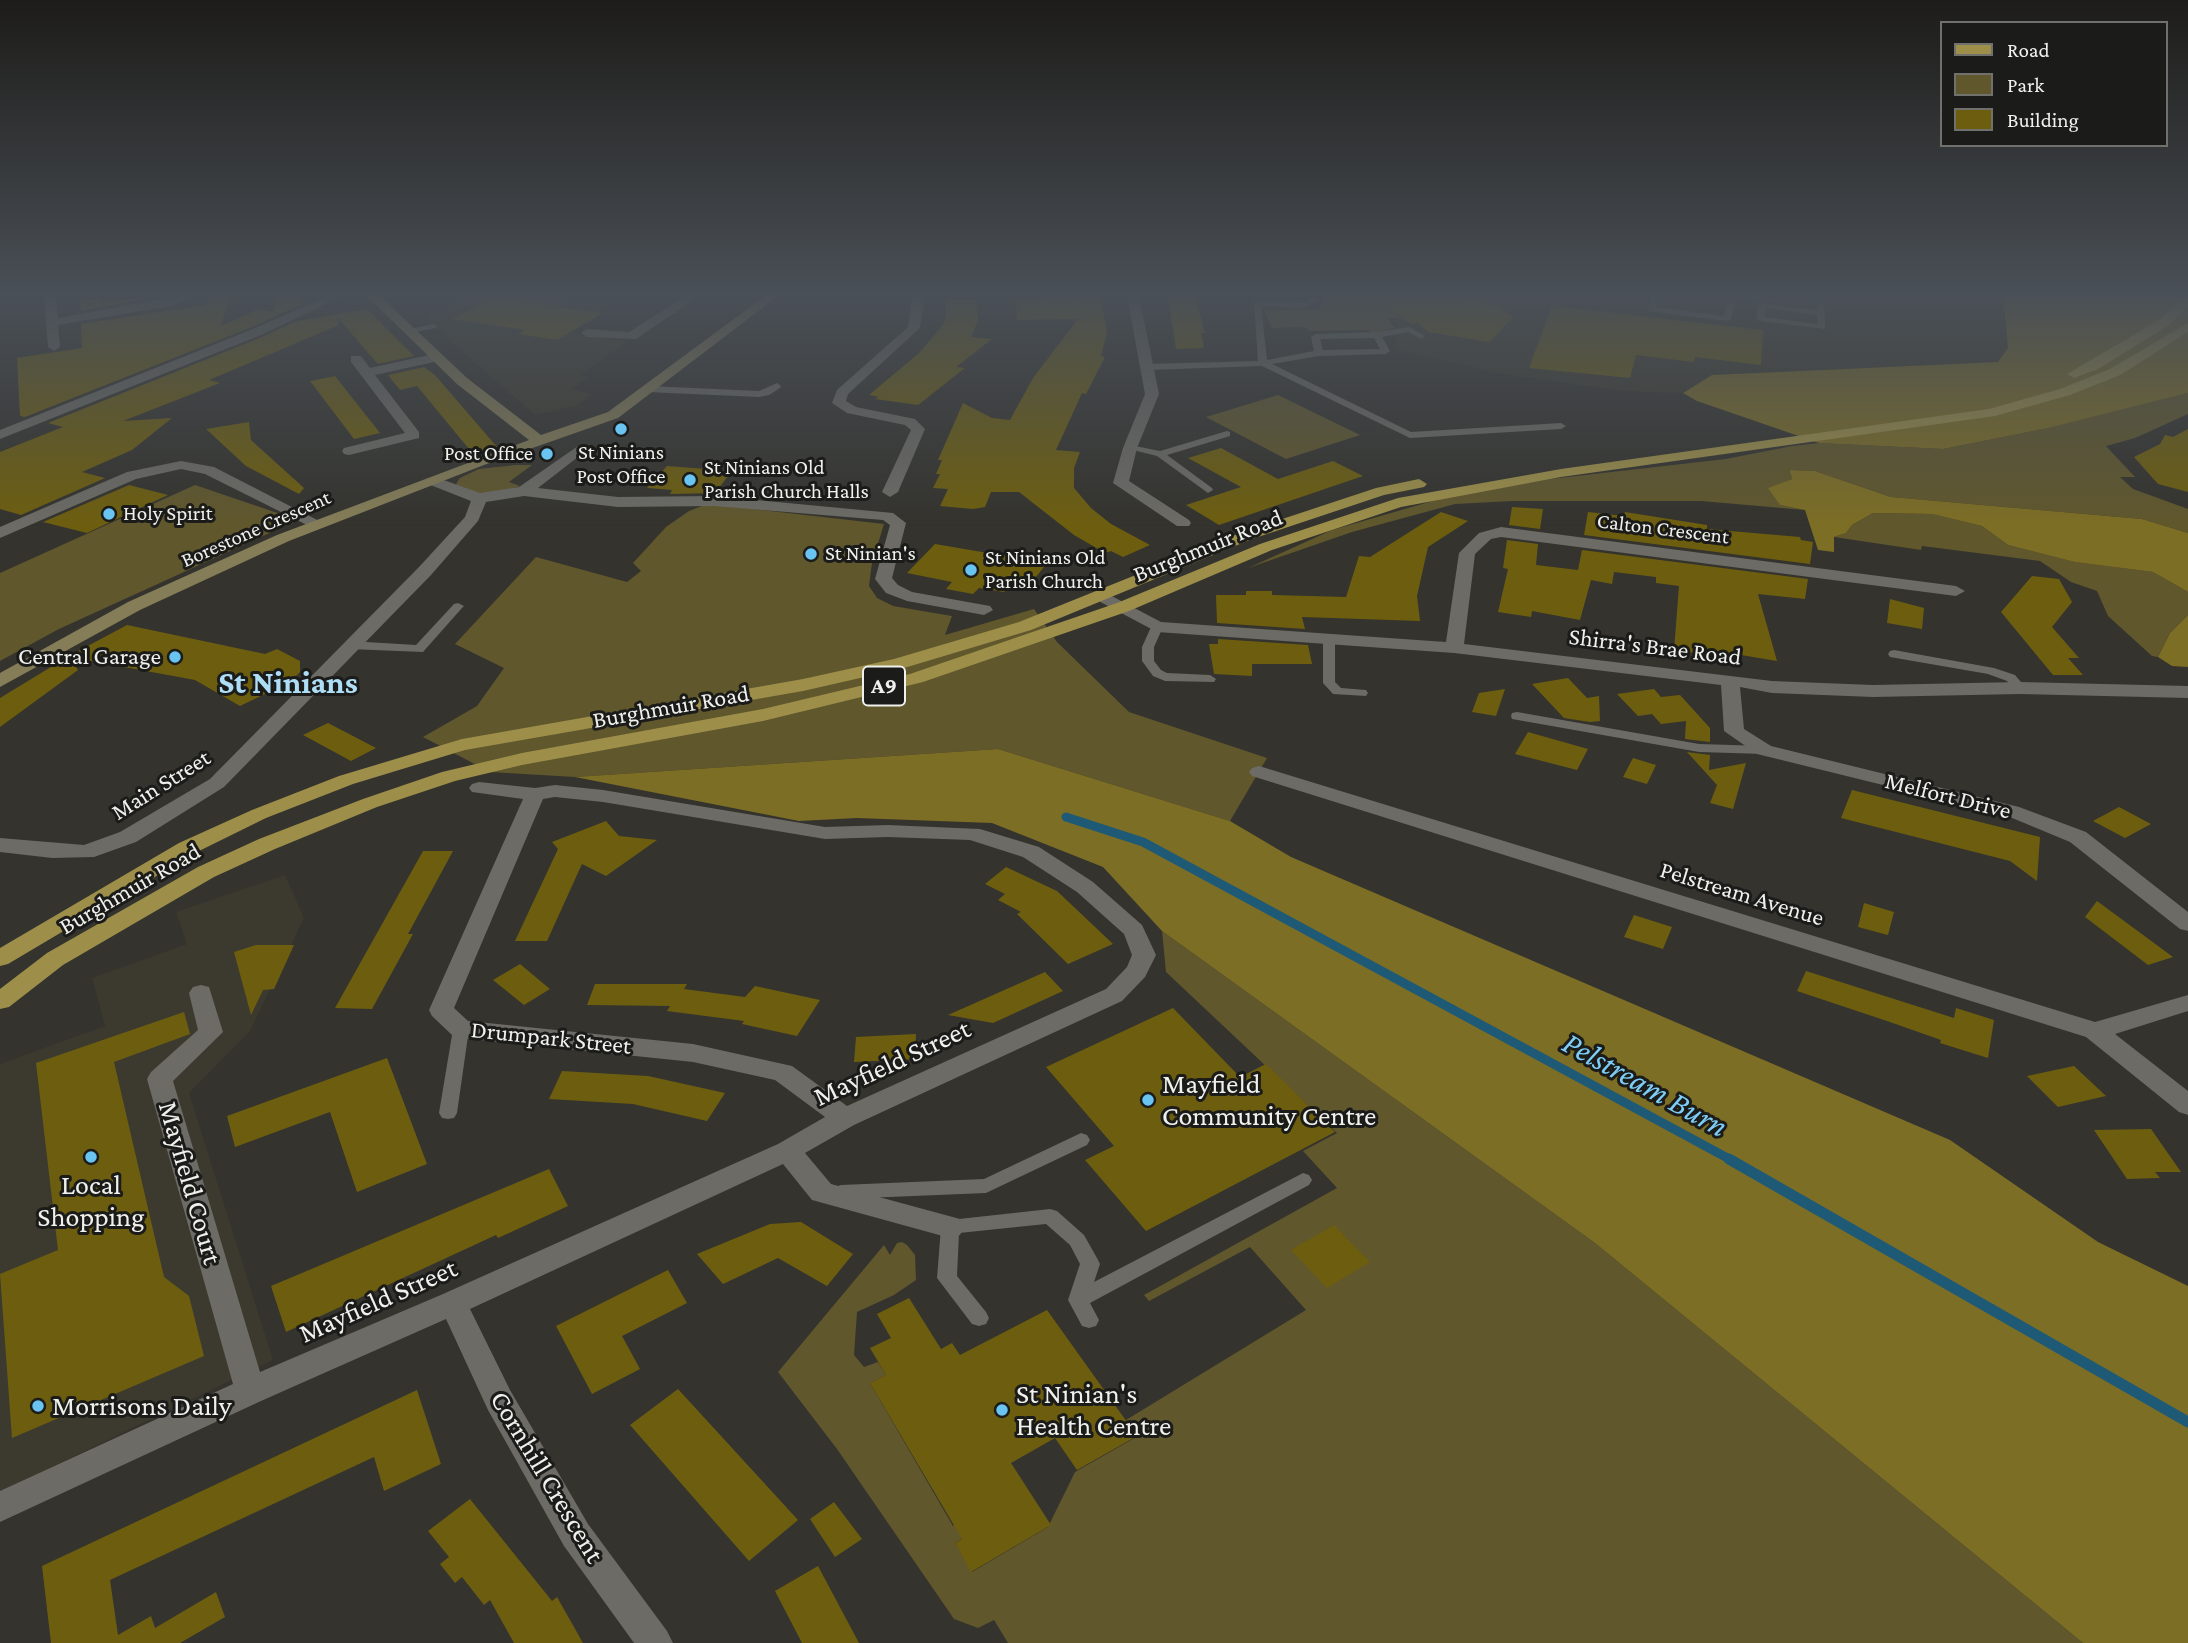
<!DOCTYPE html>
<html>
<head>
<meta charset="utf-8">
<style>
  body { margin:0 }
  #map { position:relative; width:2188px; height:1643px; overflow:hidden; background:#34332e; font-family:"Crimson Pro",serif }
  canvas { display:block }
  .legend { position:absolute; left:1940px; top:21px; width:228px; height:126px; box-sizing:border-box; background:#1b1b19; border:2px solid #70706d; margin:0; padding:9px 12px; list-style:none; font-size:21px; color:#f0f0ec }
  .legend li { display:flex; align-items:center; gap:14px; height:35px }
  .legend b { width:35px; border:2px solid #70706d }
</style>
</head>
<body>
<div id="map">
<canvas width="2188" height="1643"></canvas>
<ul class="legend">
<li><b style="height:9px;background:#9d8f49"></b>Road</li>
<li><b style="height:19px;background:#60572c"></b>Park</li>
<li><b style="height:19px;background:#6d5e0f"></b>Building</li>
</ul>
</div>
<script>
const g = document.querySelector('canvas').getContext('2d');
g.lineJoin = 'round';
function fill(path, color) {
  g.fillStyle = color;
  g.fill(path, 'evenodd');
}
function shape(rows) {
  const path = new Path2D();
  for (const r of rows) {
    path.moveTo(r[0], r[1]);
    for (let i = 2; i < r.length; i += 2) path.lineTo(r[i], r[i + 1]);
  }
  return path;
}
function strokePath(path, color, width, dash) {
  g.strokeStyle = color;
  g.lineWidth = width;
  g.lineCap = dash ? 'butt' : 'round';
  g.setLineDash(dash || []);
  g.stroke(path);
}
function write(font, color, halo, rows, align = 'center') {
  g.font = font + ' "Crimson Pro",serif';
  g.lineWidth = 6;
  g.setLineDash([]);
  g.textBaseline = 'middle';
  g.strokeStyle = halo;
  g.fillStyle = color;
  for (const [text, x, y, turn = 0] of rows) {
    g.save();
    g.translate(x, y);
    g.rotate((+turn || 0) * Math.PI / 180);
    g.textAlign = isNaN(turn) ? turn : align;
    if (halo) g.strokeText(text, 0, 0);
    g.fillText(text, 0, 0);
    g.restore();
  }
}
fill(shape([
  [468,296,540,296,610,306,565,333,627,342,579,375,589,377,571,389,593,394,575,406,535,415,423,317],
  [1395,296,2003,296,2008,348,1999,362,1713,375,1683,393,1622,391,1509,375,1397,350],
  [285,875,304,918,250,1031,189,1093,273,1360,0,1492,0,1064,105,1026,92,978,187,944,176,912]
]), '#3c3a2e');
fill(shape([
  [1323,296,1395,296,1399,318,1388,319,1395,328,1372,333,1369,330,1309,331,1304,327,1272,328,1264,310,1319,310],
  [2188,393,2188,414,2135,438,2106,446,2135,477,2120,477,2133,489,2188,509,2188,533,2142,519,1891,497,1815,471,1791,470,1792,479,1769,488,1781,505,1805,510,1701,501,1512,501,1455,504,1352,532,1248,568,1332,530,1443,498,1550,479,1726,459,1792,446,1819,443,1943,449,2053,427],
  [1278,395,1360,435,1286,459,1206,417],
  [516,465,532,465,509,482,520,486,511,489,476,494,460,488,456,484,460,478,479,469],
  [195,485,298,520,59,629,0,661,0,573],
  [718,505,884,524,872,563,869,586,877,598,893,606,952,616,945,635,1034,609,1057,642,1129,712,1267,758,1230,821,998,749,575,777,490,772,423,737,477,706,504,668,455,644,536,557,627,582,641,571,633,563,666,527,689,511,702,506],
  [1873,513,1932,514,1982,526,2008,545,2076,562,2153,572,2188,592,2188,615,2170,633,2158,657,2152,656,2108,616,2097,591,2071,582,2040,561,1922,546,1921,550,1834,537,1846,533,1852,525],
  [1162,931,1595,1243,2083,1643,1008,1643,994,1620,978,1628,954,1619,837,1449,778,1372,884,1245,890,1255,897,1243,902,1242,907,1245,915,1255,916,1280,894,1295,857,1312,854,1355,864,1367,878,1362,886,1375,870,1383,953,1526,968,1518,975,1531,955,1543,972,1572,1048,1527,1075,1472,1138,1436,1126,1420,1306,1310,1250,1247,1149,1301,1144,1295,1337,1188,1303,1151,1337,1133,1166,972]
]), '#60572c');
fill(shape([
  [2003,296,2188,296,2188,393,2053,427,1943,449,1819,443,1697,401,1683,393,1712,375,1998,362,2008,348],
  [1790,470,1815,471,1891,497,2142,519,2188,533,2188,592,2153,572,2075,562,2008,545,1982,526,1932,514,1873,513,1852,525,1846,533,1834,537,1834,552,1818,550,1805,510,1780,505,1768,488,1792,479],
  [2188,615,2188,667,2172,666,2158,657,2170,633],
  [998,749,1230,821,1291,857,1950,1140,2098,1242,2188,1286,2188,1643,2083,1643,1595,1243,1162,931,1103,867,992,823,857,818,799,821,575,777]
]), '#7d6e25');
strokePath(shape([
  [1066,817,1143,842,1733,1161]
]), '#1e5a75', 9);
strokePath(shape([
  [1729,1159,2188,1422]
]), '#1e5a75', 11);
fill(shape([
  [151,296,151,298,81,311,80,301,101,298,101,303],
  [209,296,230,296,221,326,258,309,273,312,277,296,303,296,300,305,252,327,25,417,20,416,17,358,82,348,81,324,206,305],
  [1045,296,1070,296,1070,298,1100,296,1107,332,1101,356,1105,357,1086,394,1082,393,1056,450,1080,452,1074,468,1074,488,1091,508,1111,524,1150,545,1123,557,1111,551,1105,553,1074,535,1019,492,991,492,985,507,973,509,940,506,948,489,933,488,940,474,936,474,942,460,938,460,963,403,992,418,1010,420,1033,378,1078,319,1017,320,1016,299,1046,299],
  [1168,296,1195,296,1205,333,1201,333,1204,348,1176,349],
  [1377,296,1450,296,1481,300,1488,305,1496,304,1513,317,1490,342,1428,332,1418,323,1410,324],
  [494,298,603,313,557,340,519,334,525,330,452,319],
  [946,300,977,300,978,321,971,337,992,339,956,367,965,368,918,405,875,399,879,397,869,395,919,353,942,326,946,317],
  [1552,306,1763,330,1761,365,1695,357,1694,362,1636,355,1630,378,1529,368],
  [367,309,414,356,378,364,336,316,339,325,209,380,220,383,123,421,172,418,132,450,82,472,105,478,21,515,0,509,0,452,63,427,48,423,262,337,297,321],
  [424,367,435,375,497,447,474,455,417,386,400,390,388,375],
  [335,376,380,433,354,439,310,381],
  [249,422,251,440,304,488,299,494,246,466,206,429],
  [2188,429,2188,492,2158,484,2134,457,2160,444,2165,435,2173,437],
  [1221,448,1278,479,1333,461,1363,476,1219,525,1186,505,1241,487,1188,458],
  [667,466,732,471,715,493,670,494,672,490,647,488],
  [129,485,168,495,87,533,43,522],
  [1512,507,1543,509,1540,529,1509,525],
  [1441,512,1468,521,1428,547,1417,596,1420,621,1302,617,1305,629,1217,623,1216,595,1246,595,1246,591,1272,591,1272,595,1346,597,1359,556,1370,557],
  [1588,512,1624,516,1625,512,1707,525,1707,529,1800,537,1801,540,1813,542,1810,564,1584,535],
  [1507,540,1538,544,1536,565,1578,570,1582,550,1808,579,1805,599,1758,594,1777,661,1741,655,1741,660,1674,650,1679,586,1656,583,1656,577,1614,572,1612,584,1591,580,1580,620,1532,611,1531,617,1498,612,1508,569,1503,568],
  [935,544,1047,563,1029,586,1012,583,1004,592,979,588,973,594,946,589,952,582,907,573],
  [2032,576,2059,579,2072,602,2052,627,2079,658,2068,658,2083,675,2053,675,2001,612],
  [1890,599,1924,608,1922,629,1887,623],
  [127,625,265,654,277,649,300,661,300,672,290,682,240,706,195,680,70,657,78,670,0,727,0,698,69,656],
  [1218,639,1308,645,1312,664,1252,664,1252,676,1214,674,1209,644,1218,644],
  [1568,678,1587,698,1599,696,1600,721,1590,722,1564,718,1532,684],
  [1505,689,1496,716,1472,712,1479,693],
  [1654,689,1661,697,1680,695,1710,728,1710,742,1685,739,1686,721,1661,724,1652,714,1638,716,1617,694],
  [328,723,376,748,351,761,303,735],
  [1528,732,1588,749,1577,770,1515,754],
  [1687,752,1710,755,1709,770,1746,763,1733,809,1710,803,1717,785],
  [1633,758,1656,765,1647,784,1623,777],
  [1852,790,2040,837,2037,881,2010,861,1841,818],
  [2119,807,2151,824,2125,838,2093,821],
  [606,821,619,836,657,840,606,876,582,864,547,941,515,941,558,849,552,842],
  [423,851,453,851,408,934,413,934,372,1009,335,1008],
  [1006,867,1057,891,1113,944,1068,964,1017,914,1021,912,998,900,1005,894,985,884],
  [2097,901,2173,957,2148,965,2085,917],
  [1864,903,1894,912,1888,935,1858,927],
  [1634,915,1672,927,1663,949,1624,937],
  [256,945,294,945,274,989,263,990,251,1015,234,952],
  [520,964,550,989,524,1005,493,980],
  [1806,971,1954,1018,1956,1008,1994,1020,1988,1058,1940,1043,1941,1040,1887,1021,1797,991],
  [1045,972,1063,991,993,1023,948,1015],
  [595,984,687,984,684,989,745,997,755,986,820,1000,797,1036,742,1024,744,1021,667,1011,670,1006,587,1005],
  [1173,1008,1240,1077,1266,1064,1335,1132,1146,1231,1085,1160,1114,1146,1046,1067],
  [184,1012,190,1034,114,1062,164,1277,189,1296,204,1356,12,1438,0,1274,58,1250,36,1063],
  [916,1034,915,1059,854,1062,856,1037],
  [387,1058,427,1164,357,1192,330,1112,235,1147,227,1116],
  [2074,1066,2106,1096,2058,1107,2027,1076],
  [562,1071,648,1076,725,1093,707,1121,633,1104,549,1099],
  [2151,1129,2181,1172,2155,1172,2160,1178,2127,1179,2094,1130],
  [549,1169,568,1206,498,1238,496,1235,286,1332,271,1286],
  [801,1222,853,1254,827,1286,778,1258,723,1284,697,1254,770,1224],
  [1334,1225,1370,1262,1327,1288,1291,1250],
  [668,1270,687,1303,622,1336,640,1369,592,1394,556,1326],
  [909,1298,941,1349,952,1343,960,1355,1047,1310,1137,1436,1077,1470,1055,1438,1011,1463,1051,1525,971,1572,955,1543,962,1539,870,1383,886,1375,870,1348,891,1338,877,1314],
  [678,1389,798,1520,749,1561,630,1425],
  [417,1390,441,1464,384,1491,374,1457,110,1580,118,1635,151,1616,155,1628,216,1592,225,1617,180,1643,51,1643,42,1566],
  [470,1499,552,1601,557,1597,583,1643,514,1643,490,1600,484,1605,462,1577,455,1583,440,1564,449,1557,428,1531],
  [834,1502,862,1539,835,1557,810,1519],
  [818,1566,859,1643,802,1643,775,1591]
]), '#6d5e0f');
fill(shape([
  [1651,296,1659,296,1656,307,1724,316,1729,296,1757,296,1777,300,1773,302,1736,298,1731,319,1727,321,1648,311,1651,296],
  [1816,296,1824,296,1825,329,1760,321,1756,319,1759,303,1817,310,1816,296],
  [1766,308,1817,315,1818,324,1764,317,1766,308],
  [1313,297,1320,299,1304,308,1261,306,1267,360,1314,351,1311,337,1315,334,1377,332,1409,327,1425,336,1421,339,1408,332,1382,337,1390,351,1386,354,1319,356,1272,364,1411,432,1561,423,1566,426,1561,429,1410,438,1262,366,1147,370,1143,367,1147,364,1258,361,1254,301,1303,303,1313,297],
  [1374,338,1380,349,1323,350,1320,339,1374,338],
  [433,324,437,326,436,328,410,333,406,330,433,324],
  [777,383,781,386,780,388,769,395,759,397,648,392,643,389,648,386,759,391,777,383],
  [1227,431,1230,432,1230,436,1167,455,1212,488,1213,490,1208,493,1157,456,1125,448,1130,445,1160,451,1227,431],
  [458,603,464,606,462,608,423,652,349,649,343,645,349,641,416,645,454,604,458,603],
  [1157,623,1163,627,1154,647,1154,661,1161,670,1167,673,1210,675,1216,679,1214,682,1165,681,1153,676,1142,661,1142,647,1151,627,1157,623],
  [1329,634,1335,638,1335,682,1341,688,1366,690,1368,693,1366,696,1333,694,1323,683,1323,638,1329,634],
  [1894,650,1994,668,2015,675,2026,688,2020,692,2016,691,2007,681,1988,674,1890,657,1888,654,1890,651,1894,650],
  [1517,712,1699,744,1764,746,1771,750,1764,754,1699,752,1512,719,1511,716,1512,713,1517,712],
  [461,1023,467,1025,469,1029,457,1113,454,1118,448,1119,442,1118,439,1113,453,1029,455,1025,461,1023],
  [1081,1133,1087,1135,1090,1140,1087,1145,986,1193,841,1199,835,1197,832,1192,835,1187,841,1185,984,1179,1081,1133],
  [1303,1173,1309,1175,1312,1180,1309,1185,1090,1303,1099,1320,1096,1326,1089,1328,1082,1326,1068,1300,1080,1264,1070,1245,1046,1224,959,1233,957,1276,986,1312,989,1318,986,1324,979,1326,972,1324,937,1278,941,1227,943,1222,950,1220,1050,1209,1057,1211,1084,1235,1097,1258,1100,1264,1094,1282,1303,1173]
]), '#6c6b65');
fill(shape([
  [44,296,56,296,58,318,177,296,193,296,171,306,58,325,60,347,54,351,48,347,44,296],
  [328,296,343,296,261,335,0,439,0,430,253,329,328,296],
  [685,296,699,296,636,339,587,337,581,333,587,329,629,332,685,296],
  [912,296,924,296,920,328,848,394,846,401,856,407,915,419,925,429,898,492,890,497,882,492,911,430,905,425,847,413,832,403,837,390,908,327,912,296],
  [1127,296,1139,296,1159,394,1137,448,1129,481,1189,520,1191,523,1189,526,1177,526,1113,483,1123,448,1145,394,1127,296],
  [438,353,444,357,443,360,375,375,419,432,419,438,349,455,344,454,342,451,344,448,405,433,351,362,351,356,361,356,370,368,438,353],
  [578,446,585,450,583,453,538,488,618,497,714,496,893,513,906,523,892,578,898,585,912,592,990,606,993,610,984,615,907,601,886,593,875,579,890,525,883,520,714,506,618,507,524,496,486,502,478,521,431,575,224,787,136,842,94,857,52,858,0,852,0,838,84,845,120,832,210,779,419,567,465,517,471,501,428,484,425,481,428,478,438,478,480,493,519,487,578,446],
  [181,461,214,467,325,524,317,529,311,527,205,474,181,469,136,479,0,538,0,527,127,472,181,461],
  [1501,527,1956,586,1965,591,1956,596,1501,537,1491,539,1475,554,1464,644,1772,681,1873,685,2020,682,2188,686,2188,698,2020,694,1873,697,1772,693,1740,687,1744,729,1771,746,2019,807,2086,832,2188,912,2188,931,2180,929,2070,842,2005,815,1757,754,1724,731,1721,685,1454,653,1157,632,1091,597,1094,593,1106,593,1161,622,1446,642,1459,553,1479,533,1501,527],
  [1259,766,2095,1022,2188,995,2188,1011,2115,1034,2188,1091,2188,1115,2179,1112,2086,1037,1252,776,1249,772,1252,768,1259,766],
  [479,782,535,788,555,785,603,790,825,827,888,825,980,829,1039,847,1093,882,1142,925,1156,955,1145,977,1122,1001,854,1125,805,1153,831,1184,960,1219,964,1227,960,1235,950,1238,812,1200,783,1164,470,1309,510,1390,588,1524,667,1631,673,1643,634,1643,564,1546,488,1410,446,1319,261,1401,0,1522,0,1491,233,1384,147,1079,151,1072,198,1030,189,993,193,987,201,985,209,987,223,1032,173,1081,260,1372,443,1294,778,1144,825,1117,775,1080,693,1062,461,1038,452,1035,432,1016,429,1010,523,799,472,792,469,788,472,784,479,782],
  [555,797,603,802,825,839,888,837,970,840,1023,857,1077,892,1124,934,1132,955,1127,967,1106,989,847,1106,792,1066,693,1044,468,1021,454,1008,543,799,555,797]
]), '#6c6b65');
fill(shape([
  [367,296,380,296,467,378,541,435,608,412,765,296,778,296,618,418,484,465,289,541,140,610,0,687,0,673,128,602,277,535,529,440,457,384,367,296]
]), '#857d57');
fill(shape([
  [2184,296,2188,296,2188,306,2169,325,2098,369,2074,378,2067,374,2161,319,2184,296],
  [2188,323,2188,332,2120,375,2070,395,1995,416,1561,477,1401,507,1272,550,1129,611,923,682,763,721,522,765,455,781,377,807,275,849,214,877,63,965,9,1007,0,1009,0,989,47,953,198,867,259,839,363,799,442,772,522,753,763,709,910,674,1117,603,1260,544,1398,498,1561,469,1989,409,2060,389,2110,369,2188,323],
  [1419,479,1427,484,1424,487,1384,495,1252,539,1031,630,904,668,803,691,465,750,353,784,266,818,195,853,8,964,0,966,0,948,179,843,252,810,339,776,462,739,803,679,894,659,1019,622,1240,533,1376,488,1419,479]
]), '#9d8f49');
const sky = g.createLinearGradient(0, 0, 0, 526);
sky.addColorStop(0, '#1d1c19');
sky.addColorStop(0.56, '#4a5057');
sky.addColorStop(1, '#4a505700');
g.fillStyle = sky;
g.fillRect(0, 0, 2188, 526);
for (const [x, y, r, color] of [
  [621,429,7,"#69c4f1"],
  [547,454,7,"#69c4f1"],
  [690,480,7,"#69c4f1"],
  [109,514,7,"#69c4f1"],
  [811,554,7,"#69c4f1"],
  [971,570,7,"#69c4f1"],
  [175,657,7,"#69c4f1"],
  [1148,1100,7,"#69c4f1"],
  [91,1157,7,"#69c4f1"],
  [38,1406,7,"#69c4f1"],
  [1002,1410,7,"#69c4f1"]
]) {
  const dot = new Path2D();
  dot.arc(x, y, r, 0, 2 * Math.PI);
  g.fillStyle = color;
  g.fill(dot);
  strokePath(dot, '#1b1b19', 2.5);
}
write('21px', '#f0f0ec', '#1b1b19', [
  ["St Ninians",621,453,"center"],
  ["Post Office",621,477,"center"],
  ["Post Office",533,454,"right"],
  ["St Ninians Old",704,468],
  ["Parish Church Halls",704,492],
  ["Holy Spirit",123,514],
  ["St Ninian's",825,554],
  ["St Ninians Old",985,558],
  ["Parish Church",985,582]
], 'left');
write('21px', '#f0f0ec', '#1b1b19', [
  ["Borestone Crescent",256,529,-24],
  ["Calton Crescent",1663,529,7]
]);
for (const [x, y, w] of [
  [884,686,42]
]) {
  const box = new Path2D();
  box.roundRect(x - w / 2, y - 19.5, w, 39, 5);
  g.fillStyle = '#1b1b19';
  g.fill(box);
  strokePath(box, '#f0f0ec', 2);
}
write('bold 23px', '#f0f0ec', null, [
  ["A9",884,686]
]);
write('24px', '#f0f0ec', '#1b1b19', [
  ["Burghmuir Road",1208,546,-22],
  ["Shirra's Brae Road",1655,647,7],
  ["Burghmuir Road",671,707,-10],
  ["Main Street",161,785,-32],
  ["Melfort Drive",1948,796,14],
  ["Burghmuir Road",130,889,-30],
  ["Pelstream Avenue",1742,894,17],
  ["Drumpark Street",551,1038,6]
]);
write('24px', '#f0f0ec', '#1b1b19', [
  ["Central Garage",161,657]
], 'right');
write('28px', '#f0f0ec', '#1b1b19', [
  ["Mayfield Street",892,1063,-25],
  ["Mayfield Court",190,1183,74],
  ["Mayfield Street",378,1301,-24],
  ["Cornhill Crescent",547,1477,59]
]);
write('28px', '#f0f0ec', '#1b1b19', [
  ["Mayfield",1162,1084],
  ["Community Centre",1162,1116],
  ["Local",91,1185,"center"],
  ["Shopping",91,1217,"center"],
  ["St Ninian's",1016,1394],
  ["Health Centre",1016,1426],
  ["Morrisons Daily",52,1406]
], 'left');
write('bold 32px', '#aeddf6', '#1b1b19', [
  ["St Ninians",288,683]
]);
write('italic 32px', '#7dcef8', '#1b1b19', [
  ["Pelstream Burn",1645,1085,29]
]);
</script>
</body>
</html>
